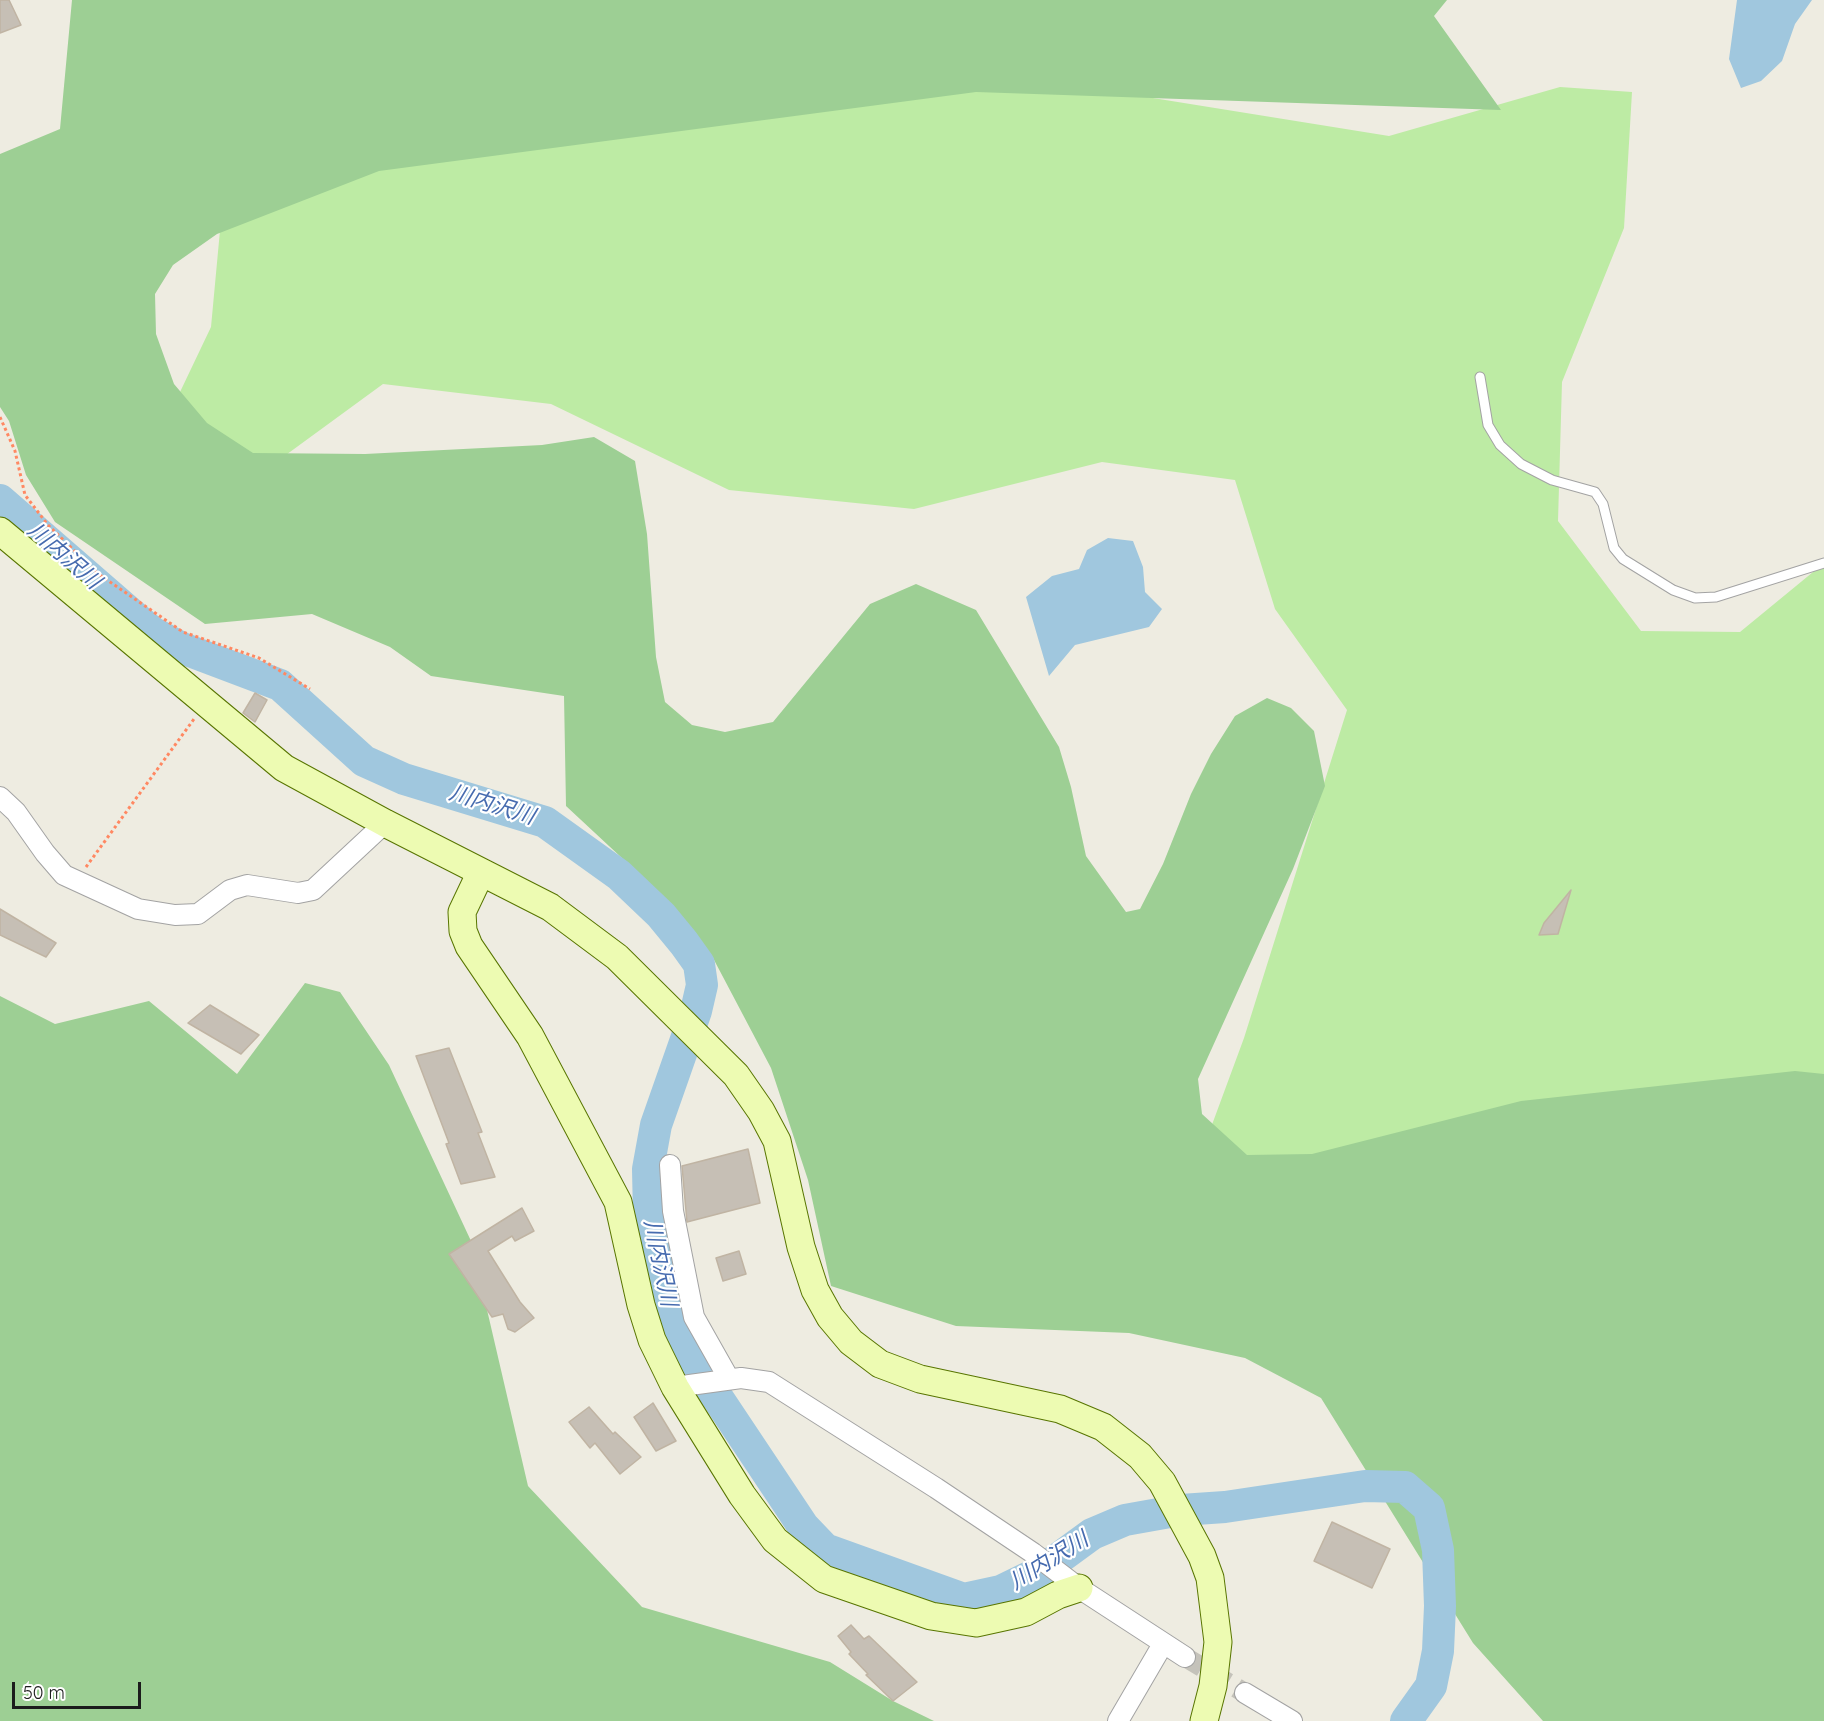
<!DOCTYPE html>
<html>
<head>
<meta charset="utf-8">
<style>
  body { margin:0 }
  #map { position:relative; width:1824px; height:1721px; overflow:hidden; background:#eeece1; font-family:Quicksand,sans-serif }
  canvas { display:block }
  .scale { position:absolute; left:12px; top:1682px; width:129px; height:27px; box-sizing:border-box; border:3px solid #1c1c1c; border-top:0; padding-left:8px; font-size:18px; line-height:21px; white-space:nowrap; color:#1c1c1c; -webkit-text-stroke:4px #fff; paint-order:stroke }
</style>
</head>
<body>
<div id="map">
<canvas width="1824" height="1721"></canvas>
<div class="scale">50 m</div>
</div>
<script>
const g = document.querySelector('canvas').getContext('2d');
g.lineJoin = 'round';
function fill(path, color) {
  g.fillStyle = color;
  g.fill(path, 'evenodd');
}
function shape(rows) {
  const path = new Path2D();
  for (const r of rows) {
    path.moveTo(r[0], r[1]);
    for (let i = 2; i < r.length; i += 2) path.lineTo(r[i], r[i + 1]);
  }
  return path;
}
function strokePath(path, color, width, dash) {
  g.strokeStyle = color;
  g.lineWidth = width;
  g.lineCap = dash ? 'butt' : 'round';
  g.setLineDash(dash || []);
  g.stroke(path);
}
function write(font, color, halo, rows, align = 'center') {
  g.font = font + ' Quicksand,"Noto Sans JP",sans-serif';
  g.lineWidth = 4.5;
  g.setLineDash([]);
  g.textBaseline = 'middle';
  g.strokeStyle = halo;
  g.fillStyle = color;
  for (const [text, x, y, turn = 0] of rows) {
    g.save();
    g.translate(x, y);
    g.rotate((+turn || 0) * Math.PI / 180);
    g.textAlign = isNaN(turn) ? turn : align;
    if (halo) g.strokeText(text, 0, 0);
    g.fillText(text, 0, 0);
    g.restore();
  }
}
fill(shape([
  [954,66,1389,136,1560,87,1632,92,1624,228,1562,382,1558,521,1641,631,1740,632,1824,563,1824,1132,1309,1199,1196,1168,1244,1038,1347,710,1275,609,1235,480,1102,462,914,509,729,490,551,404,383,384,253,479,170,413,211,327,222,209,375,143]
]), '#bdeba4');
fill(shape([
  [72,0,1447,0,1434,16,1501,110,976,92,379,171,217,234,173,265,155,294,156,334,174,384,207,423,253,453,365,454,542,445,594,437,635,461,647,534,656,657,665,702,692,725,725,732,773,722,870,604,916,584,976,610,1059,747,1071,787,1086,856,1126,912,1140,909,1163,864,1191,794,1211,754,1235,716,1267,698,1291,708,1314,731,1325,786,1293,869,1198,1079,1202,1114,1247,1155,1312,1154,1521,1101,1795,1071,1824,1074,1824,1721,1543,1721,1473,1643,1321,1398,1245,1358,1129,1333,956,1326,831,1286,808,1180,771,1068,713,958,652,886,566,806,564,696,431,676,390,647,312,614,205,624,55,522,26,475,9,421,0,407,0,154,60,129],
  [305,983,340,992,389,1065,471,1241,528,1486,642,1607,830,1662,893,1701,934,1721,0,1721,0,996,55,1024,149,1001,237,1074]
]), '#9dcf94');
fill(shape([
  [1737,0,1812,0,1795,24,1782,61,1761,81,1741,88,1729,59],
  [1108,538,1133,541,1143,567,1145,592,1162,609,1149,627,1075,645,1049,676,1026,597,1052,576,1079,569,1087,550]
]), '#a0c7de');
strokePath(shape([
  [0,500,152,632,182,648,280,685,364,761,404,779,545,822,619,875,661,915,684,943,699,964,702,985,696,1011,656,1125,648,1169,649,1216,667,1306,691,1358,803,1526,825,1549,964,1599,1001,1591,1040,1572,1092,1534,1125,1520,1181,1510,1225,1507,1365,1486,1405,1487,1429,1508,1438,1550,1440,1606,1438,1651,1431,1686,1406,1721]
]), '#a0c7de', 32);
const building = shape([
  [0,0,9,0,21,25,0,33,0,0],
  [255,693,267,700,255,722,243,713,255,693],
  [1571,890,1558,934,1539,935,1544,923,1571,890],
  [0,909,56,943,46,957,0,935,0,909],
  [210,1005,259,1035,241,1054,188,1023,210,1005],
  [449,1048,482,1132,478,1133,495,1177,461,1184,446,1144,449,1143,416,1056,449,1048],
  [748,1149,760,1203,687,1222,682,1166,748,1149],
  [522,1208,534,1231,515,1241,512,1236,488,1251,520,1302,534,1318,515,1332,508,1329,503,1314,492,1317,449,1254,522,1208],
  [739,1251,746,1274,723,1281,716,1258,739,1251],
  [653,1403,676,1441,656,1451,634,1417,653,1403],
  [589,1407,613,1434,615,1432,641,1457,620,1474,595,1443,590,1448,569,1422,589,1407],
  [1332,1522,1390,1549,1372,1588,1314,1561,1332,1522],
  [851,1625,864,1639,869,1636,917,1682,893,1701,866,1675,868,1674,849,1654,851,1652,838,1636,851,1625]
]);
fill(building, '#c6bfb5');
strokePath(building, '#c0b4a3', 1.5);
strokePath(shape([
  [1185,1657,1245,1693]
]), '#c4c2ba', 20, [20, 10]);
const lane = shape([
  [1480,377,1488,425,1500,445,1521,464,1552,480,1595,492,1603,504,1614,548,1623,559,1673,590,1695,598,1716,597,1824,563]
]);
const street = shape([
  [0,797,16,812,45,853,64,875,138,909,175,915,198,914,230,890,247,885,298,893,313,890,385,823],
  [670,1165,673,1211,694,1317,729,1379],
  [675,1387,741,1378,769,1382,936,1488,1033,1553,1079,1588,1185,1657],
  [1245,1693,1292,1721],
  [1118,1721,1163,1644]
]);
const secondary = shape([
  [0,531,284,768,385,823,550,907,617,957,736,1075,761,1111,777,1141,801,1247,815,1290,830,1317,851,1342,880,1364,920,1379,1060,1409,1103,1427,1140,1456,1162,1482,1202,1556,1210,1578,1218,1642,1213,1686,1204,1721],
  [481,872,462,912,463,931,469,946,530,1036,618,1202,641,1305,652,1340,675,1387,742,1495,775,1540,824,1579,931,1616,976,1623,1026,1612,1058,1595,1079,1588]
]);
strokePath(lane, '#a3a3a3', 11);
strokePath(street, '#a3a3a3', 22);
strokePath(secondary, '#587501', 29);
strokePath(shape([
  [0,417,15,451,25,495,48,525,97,573,183,632,259,658,310,689],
  [86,867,194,719]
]), '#ff8862', 3, [3, 3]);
strokePath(lane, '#fff', 9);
strokePath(street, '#fff', 20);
strokePath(secondary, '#edfbb2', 27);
write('italic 22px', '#466baf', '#fff', [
  ["川内沢川",64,556,41],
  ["川内沢川",492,805,17],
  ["川内沢川",660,1263,78],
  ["川内沢川",1049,1561,-32]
]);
</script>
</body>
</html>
